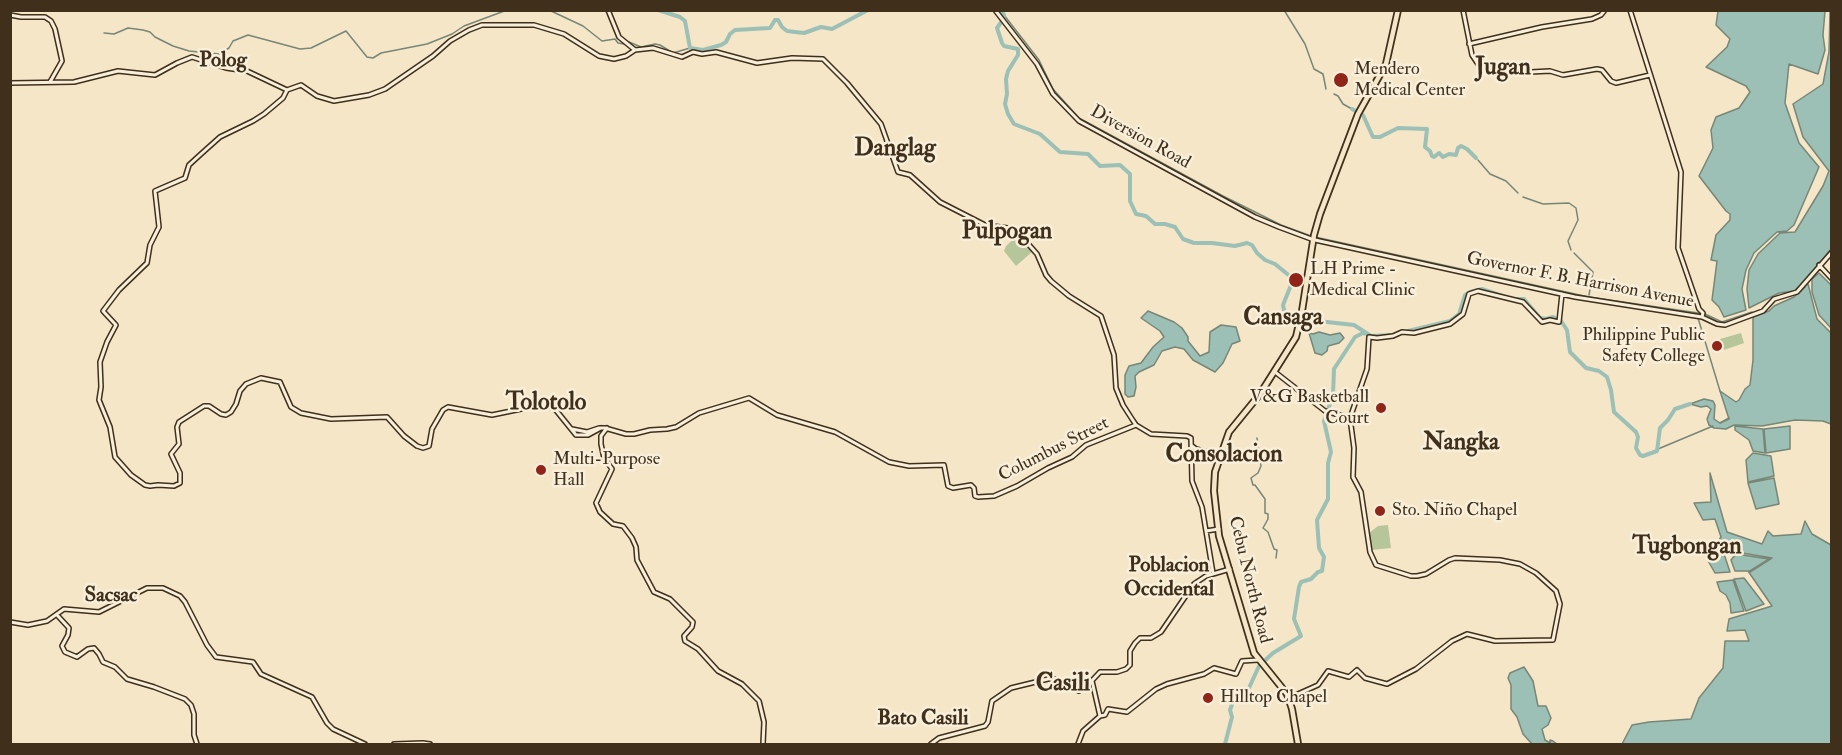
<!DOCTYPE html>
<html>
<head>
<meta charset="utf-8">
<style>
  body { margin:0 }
  #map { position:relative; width:1842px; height:755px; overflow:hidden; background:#f5e6c8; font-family:"IM FELL Double Pica",serif }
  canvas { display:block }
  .frame { position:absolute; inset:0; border:12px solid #3f2f1b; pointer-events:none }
</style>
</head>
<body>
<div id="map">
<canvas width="1842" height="755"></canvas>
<div class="frame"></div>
</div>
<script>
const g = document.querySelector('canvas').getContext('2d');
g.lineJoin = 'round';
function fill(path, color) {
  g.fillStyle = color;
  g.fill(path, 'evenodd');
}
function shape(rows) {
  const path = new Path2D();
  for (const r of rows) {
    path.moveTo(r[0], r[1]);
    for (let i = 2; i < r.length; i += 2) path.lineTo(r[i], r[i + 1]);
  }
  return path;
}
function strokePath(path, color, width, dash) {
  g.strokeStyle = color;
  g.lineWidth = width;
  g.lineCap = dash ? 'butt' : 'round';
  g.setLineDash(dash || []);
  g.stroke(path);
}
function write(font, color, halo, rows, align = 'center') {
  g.font = font + ' "IM FELL Double Pica",serif';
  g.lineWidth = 5;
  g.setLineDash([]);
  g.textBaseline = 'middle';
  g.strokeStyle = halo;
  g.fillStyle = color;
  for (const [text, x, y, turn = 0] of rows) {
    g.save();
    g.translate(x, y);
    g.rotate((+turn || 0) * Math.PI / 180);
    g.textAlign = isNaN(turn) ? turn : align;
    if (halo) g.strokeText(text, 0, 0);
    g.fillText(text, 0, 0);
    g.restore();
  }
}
fill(shape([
  [1018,235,1032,252,1016,266,1004,251,1006,246],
  [1741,333,1744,343,1724,350,1720,339],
  [1388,525,1391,548,1371,550,1369,533,1378,526]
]), '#b6c69a');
const water = shape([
  [1718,11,1825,11,1823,35,1825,50,1818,74,1789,64,1785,103,1799,143,1819,167,1794,225,1787,231,1777,232,1754,253,1746,270,1742,289,1746,310,1724,317,1719,307,1712,300,1717,261,1711,260,1716,235,1730,220,1730,214,1726,211,1699,176,1713,148,1711,130,1716,117,1739,108,1750,92,1746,86,1706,67,1727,47,1730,39,1716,25,1718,11],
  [1830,11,1831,11,1831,249,1805,281,1808,284,1817,319,1831,333,1831,424,1823,421,1795,420,1762,426,1734,425,1726,429,1714,428,1709,425,1707,419,1711,409,1707,406,1701,407,1690,404,1704,399,1713,401,1715,405,1714,419,1720,423,1729,419,1720,391,1736,402,1739,400,1745,389,1750,385,1753,360,1753,317,1769,311,1774,306,1794,297,1805,287,1802,284,1794,291,1779,293,1749,308,1747,289,1749,270,1758,254,1780,233,1795,232,1823,186,1829,171,1803,137,1793,104,1823,84,1829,52,1830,11],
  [1819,273,1831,285,1831,328,1819,315,1812,292,1812,279,1819,273],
  [1148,311,1174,322,1182,328,1188,337,1188,341,1200,356,1209,352,1210,332,1221,325,1236,327,1240,341,1232,344,1223,363,1215,372,1193,360,1184,349,1175,347,1162,351,1154,365,1139,372,1135,376,1136,387,1134,396,1128,397,1125,394,1125,375,1129,366,1141,363,1153,347,1164,337,1160,331,1141,318,1148,311],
  [1319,332,1330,335,1340,333,1344,338,1339,343,1328,346,1327,351,1322,355,1315,353,1309,333,1313,334,1319,332],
  [1735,426,1763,429,1765,453,1753,451,1749,440,1735,430,1735,426],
  [1790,426,1790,449,1766,453,1764,429,1790,426],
  [1753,453,1771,456,1774,476,1748,482,1746,460,1753,453],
  [1710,473,1727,532,1762,544,1768,531,1773,536,1801,534,1805,521,1812,534,1831,545,1831,744,1622,744,1632,725,1649,722,1691,719,1699,698,1723,668,1725,641,1749,641,1745,630,1727,631,1729,619,1772,606,1748,571,1750,572,1772,558,1736,552,1711,551,1721,537,1715,519,1703,520,1694,503,1711,502,1710,473],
  [1774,478,1779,504,1756,509,1748,483,1774,478],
  [1715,553,1724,554,1730,572,1715,573,1707,559,1715,553],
  [1736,554,1769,559,1750,571,1735,571,1731,560,1736,554],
  [1744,578,1764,604,1746,611,1734,579,1744,578],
  [1733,580,1744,611,1731,613,1730,603,1726,595,1720,591,1717,582,1733,580],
  [1524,667,1533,681,1538,706,1546,706,1551,718,1548,725,1542,729,1545,740,1550,743,1550,740,1553,741,1557,744,1532,744,1523,734,1517,717,1511,709,1511,685,1508,678,1510,673,1524,667]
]);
fill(water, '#9cc0b5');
strokePath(water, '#778677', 1.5);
strokePath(shape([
  [549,10,583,26,602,41,615,39,618,43,624,44],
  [1284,10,1305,44,1314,69,1323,74,1326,89],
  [1004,15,1039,60,1053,89,1079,118,1223,196,1281,225,1311,236],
  [104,33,114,34,128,28,143,30,150,32,155,37,173,46,189,51,219,54,229,48,233,41,248,35,300,49,311,48,346,31,367,57,373,58,381,53,427,44,452,34,464,26,507,10],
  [629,42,641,47,655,44,660,45,673,53,690,48],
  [1334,94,1338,96,1343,104,1352,109],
  [1478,160,1490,174,1506,181,1518,193],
  [1523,197,1543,204,1569,203,1576,208,1578,220,1568,241,1571,250],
  [1315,237,1589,297,1705,314,1722,322,1752,312],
  [1574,253,1593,272,1589,295],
  [1698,318,1720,391],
  [1720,423,1729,418],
  [1257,438,1261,466,1258,473,1251,478,1253,485,1255,485,1265,499,1265,513,1268,514,1268,519,1263,528,1268,532,1274,549,1277,550,1276,558],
  [1658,449,1713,426]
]), '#778677', 1.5);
strokePath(shape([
  [658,10,680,17,685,21,690,48,703,50,721,45,726,42,730,34,735,30,770,28,775,20,778,20,782,27,787,31,804,33,821,27,832,29,868,10],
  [1001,10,1004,15,1003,20],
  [1002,21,997,28,1002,43,1004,46,1018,49,1018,55,1008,71,1006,79,1007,94,1005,104,1008,114,1014,124,1040,134,1060,152,1088,154,1100,166,1120,165,1130,174,1130,201,1136,214,1146,216,1155,224,1165,224,1175,227,1183,239,1194,243,1212,243,1235,246,1247,243,1252,245,1257,253,1265,260,1275,264,1291,277,1291,285,1283,305,1284,310,1291,318,1354,325,1371,336,1393,335],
  [1352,109,1363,115,1373,137,1380,137,1398,128,1427,129,1425,147,1430,151,1432,156,1434,157,1439,153,1443,157,1449,154,1456,155,1458,148,1461,146,1467,149,1476,158],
  [1513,299,1524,299,1540,318,1546,319,1553,317,1561,321,1567,330,1570,352,1586,368,1599,371,1607,377,1611,390,1614,412,1636,432,1638,437,1636,448,1640,455,1643,456,1657,451,1660,428,1668,420,1675,409,1690,404],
  [1408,331,1450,321,1459,314,1465,295,1470,292,1482,289,1502,296],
  [1225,744,1232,717,1230,710,1234,699,1249,688,1259,666,1273,653,1301,636,1294,619,1299,587,1301,582,1311,579,1318,572,1322,571,1324,557,1319,548,1317,520,1328,499,1328,463,1331,452,1324,421,1333,395,1334,369,1355,337,1363,333,1368,334]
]), '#9cc0b5', 4);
const secondary = shape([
  [608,10,619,37,635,50],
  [995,10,1037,64,1053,94,1079,121,1255,217,1279,227,1314,240],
  [1463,10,1472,55,1478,64,1486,70,1511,73,1550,71,1563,75,1597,69,1602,70,1611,81,1616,83,1650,75],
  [1630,10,1681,172,1678,248,1699,309,1703,313,1702,317],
  [10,15,21,17,45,17,51,21,55,29,62,61,50,82],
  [1469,44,1542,27,1592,19,1601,15,1605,10],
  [10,83,74,82,118,71,155,75,177,63,192,57,226,68,247,71,287,90,283,98,264,114,253,121,220,137,201,154,189,165,185,178,155,191,159,227,150,245,147,263,119,290,103,311,116,325,107,342,100,362,101,387,99,400,110,427,115,457,131,475,145,485,150,486,158,485,174,486,180,483,180,473,171,454,179,444,177,427,179,422,204,406,209,406,221,414,226,415,231,412,236,404,240,391,246,384,261,378,280,382,291,407,301,413,331,419,387,417,404,436,417,446,423,448,429,446,432,429,443,410,448,407,492,415,521,409,530,403,537,402,555,409,576,435,588,435,601,428],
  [287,90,301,85,317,96,334,101,369,95,385,89,433,56,450,41,469,30,482,25,534,25,564,34,599,56,614,59,626,56,635,50,653,48,682,57,693,52,702,54,716,52,757,63,792,58,823,59,847,83,881,124,898,172,910,175,940,202,985,225,1015,229,1037,254,1046,275,1051,281,1069,296,1101,316,1114,355,1116,388,1123,405,1132,419,1136,425,1151,434,1187,436,1191,438,1192,481,1202,507,1213,573],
  [1315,240,1575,297,1702,317,1717,324,1725,325,1763,311,1774,299,1797,292,1832,252],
  [1819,265,1832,279],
  [1275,372,1325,411,1350,418],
  [607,428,601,436,601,444,604,458,612,469,596,503,600,512,613,524,623,526,632,538,636,547,637,560,654,592,670,599,693,622,692,627,684,636,685,641,698,649,718,671,742,684,759,701,764,722,763,744],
  [572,429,587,432,599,428,605,428,626,434,634,434,650,430,667,429,676,427,699,413,749,398,777,415,835,432,889,462,909,466,944,465,948,486,953,488,971,485,974,488,975,496,978,497,994,496,1017,486,1048,468,1072,457,1086,445,1136,425],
  [1192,446,1196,449,1221,456],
  [1206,531,1219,529],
  [57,615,69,628,68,635,62,646,65,652,77,657,88,649,94,648,99,654,103,662,115,667,127,679,154,687,185,699,191,705,194,714,194,735,197,744],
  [10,622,28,625,47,621,64,609,99,612,147,588,163,588,180,596,185,602,207,645,216,657,253,662,261,674,312,697,327,723,333,729,365,744],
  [1092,681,1100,716],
  [1289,698,1318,685,1328,671,1349,677,1357,670,1365,678,1387,684,1416,669,1452,641,1467,634,1495,641,1553,640,1560,604,1556,591,1536,573,1520,564,1500,560,1455,558,1449,560,1426,574,1417,576,1411,576,1376,565,1370,552,1361,492,1353,477,1354,448,1350,418,1367,369,1369,337,1377,338,1393,336,1402,332,1414,333,1450,324,1463,314,1469,294,1478,291,1523,302,1542,322,1550,320,1559,322,1562,294],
  [394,744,423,743,430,744],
  [931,744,939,738,985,726,988,722,992,701,1011,688,1052,678,1079,691,1086,687,1100,672,1117,672,1126,669,1130,665,1130,651,1135,643,1140,638,1151,638,1161,632,1194,584,1206,576,1230,569],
  [1078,744,1083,731,1100,716,1105,715,1108,709,1127,712,1156,689,1167,684,1204,674,1214,668,1236,674,1242,661,1258,660]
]);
const primary = shape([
  [1298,744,1292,709,1287,694,1254,653,1219,536,1214,491,1215,472,1229,432,1260,394,1296,337,1302,311,1314,235,1320,214,1358,114,1386,64,1398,10]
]);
strokePath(secondary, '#3f2f1b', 6);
strokePath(primary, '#3f2f1b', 8);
strokePath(secondary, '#f8efdb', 3);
strokePath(primary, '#f5e6c8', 4.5);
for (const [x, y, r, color] of [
  [1341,80,8,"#8f2418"],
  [1296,280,8,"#8f2418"],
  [1717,346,6,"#8f2418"],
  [1381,408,6,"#8f2418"],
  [541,470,6,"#8f2418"],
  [1380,511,6,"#8f2418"],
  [1208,698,6,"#8f2418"]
]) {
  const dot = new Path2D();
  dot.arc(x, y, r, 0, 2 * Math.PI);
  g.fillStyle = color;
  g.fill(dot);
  strokePath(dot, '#f8efdb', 2);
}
write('18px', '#3f2f1b', '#f8efdb', [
  ["Mendero",1354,70],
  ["Medical Center",1354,91],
  ["LH Prime -",1310,270],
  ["Medical Clinic",1310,291],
  ["Philippine Public",1705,336,"right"],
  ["Safety College",1705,357,"right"],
  ["V&G Basketball",1369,398,"right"],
  ["Court",1369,419,"right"],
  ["Multi-Purpose",553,460],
  ["Hall",553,481],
  ["Sto. Niño Chapel",1392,511],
  ["Hilltop Chapel",1220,698]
], 'left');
write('18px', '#3f2f1b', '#f8efdb', [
  ["Diversion Road",1140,138,29],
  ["Governor F. B. Harrison Avenue",1580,281,11],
  ["Columbus Street",1054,450,-27],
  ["Cebu North Road",1249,580,76]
]);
write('bold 21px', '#3f2f1b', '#f8efdb', [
  ["Polog",223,61],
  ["Poblacion",1169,566],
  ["Occidental",1169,590],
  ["Sacsac",111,596],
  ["Bato Casili",923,719]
]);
write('bold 24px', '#3f2f1b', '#f8efdb', [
  ["Jugan",1503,69],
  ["Danglag",895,150],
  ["Pulpogan",1007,233],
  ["Cansaga",1283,319],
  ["Tolotolo",546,404],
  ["Nangka",1461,444],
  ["Consolacion",1224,456],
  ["Tugbongan",1687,548],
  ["Casili",1063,685]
]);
</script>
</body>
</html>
